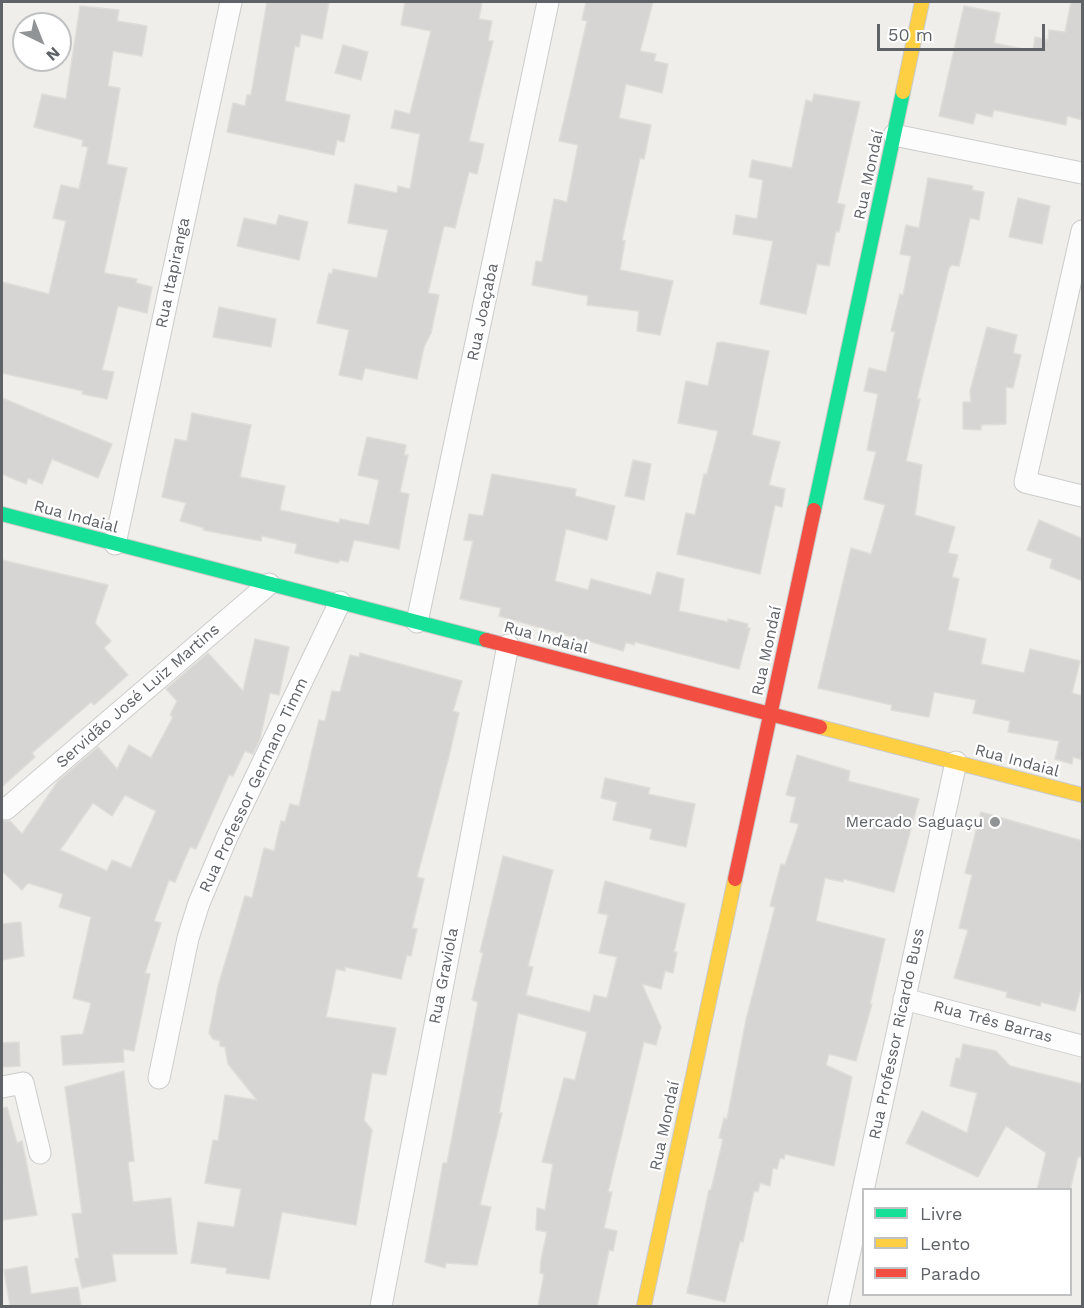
<!DOCTYPE html>
<html>
<head>
<meta charset="utf-8">
<style>
  body { margin:0 }
  #map { position:relative; width:1084px; height:1308px; overflow:hidden; background:#efeeea; font-family:"Work Sans",sans-serif }
  canvas { display:block }
  .frame { position:absolute; inset:0; border:3px solid #5f6368; pointer-events:none }
  .legend { position:absolute; left:862px; top:1188px; width:210px; height:108px; box-sizing:border-box; background:#fff; border:2px solid #bfc1c3; margin:0; padding:8px 10px; list-style:none; font-size:18px; color:#5f6368 }
  .legend li { display:flex; align-items:center; gap:12px; height:30px }
  .legend b { width:30px; border:2px solid #bfc1c3 }
  .north { position:absolute; left:12px; top:12px; width:60px; height:60px; box-sizing:border-box; background:#fff; border:2px solid #bfc1c3; border-radius:50%; rotate:137deg; font-size:16px; font-weight:700; line-height:24px; text-align:center; color:#5f6368 }
  .north::after { content:''; display:block; margin:auto; width:21px; height:27px; background:#919496; clip-path:polygon(50% 0,100% 100%,50% 72%,0 100%) }
  .scale { position:absolute; left:877px; top:24px; width:168px; height:27px; box-sizing:border-box; border:3px solid #5f6368; border-top:0; padding-left:8px; font-size:18px; line-height:21px; white-space:nowrap; color:#5f6368; -webkit-text-stroke:4px #fff; paint-order:stroke }
</style>
</head>
<body>
<div id="map">
<canvas width="1084" height="1308"></canvas>
<div class="frame"></div>
<ul class="legend">
<li><b style="height:8px;background:#16e098"></b>Livre</li>
<li><b style="height:8px;background:#ffcf43"></b>Lento</li>
<li><b style="height:8px;background:#f24e42"></b>Parado</li>
</ul>
<div class="north">N</div>
<div class="scale">50 m</div>
</div>
<script>
const g = document.querySelector('canvas').getContext('2d');
g.lineJoin = 'round';
function fill(path, color) {
  g.fillStyle = color;
  g.fill(path, 'evenodd');
}
function shape(rows) {
  const path = new Path2D();
  for (const r of rows) {
    path.moveTo(r[0], r[1]);
    for (let i = 2; i < r.length; i += 2) path.lineTo(r[i], r[i + 1]);
  }
  return path;
}
function strokePath(path, color, width, dash) {
  g.strokeStyle = color;
  g.lineWidth = width;
  g.lineCap = dash ? 'butt' : 'round';
  g.setLineDash(dash || []);
  g.stroke(path);
}
function write(font, color, halo, rows, align = 'center') {
  g.font = font + ' "Work Sans",sans-serif';
  g.lineWidth = 4.5;
  g.setLineDash([]);
  g.textBaseline = 'middle';
  g.strokeStyle = halo;
  g.fillStyle = color;
  for (const [text, x, y, turn = 0] of rows) {
    g.save();
    g.translate(x, y);
    g.rotate((+turn || 0) * Math.PI / 180);
    g.textAlign = isNaN(turn) ? turn : align;
    if (halo) g.strokeText(text, 0, 0);
    g.fillText(text, 0, 0);
    g.restore();
  }
}
const building = shape([
  [267,2,329,2,322,39,301,34,299,47,295,46,285,101,350,115,344,142,337,140,334,155,227,132,233,103,245,106,247,95,251,95,267,2],
  [405,2,482,2,479,19,492,21,488,41,493,41,469,141,484,144,477,174,469,172,455,228,444,226,428,293,439,295,431,333,424,347,417,379,365,368,362,380,339,375,349,330,317,323,329,273,332,274,333,269,377,278,388,230,348,223,355,184,397,193,398,186,410,189,420,134,391,128,395,110,410,114,431,31,401,25,405,2],
  [586,2,653,2,640,51,656,54,654,61,668,64,662,93,626,84,619,118,651,125,644,159,640,158,622,240,625,241,620,270,673,281,660,335,637,331,639,311,587,305,588,296,532,285,536,261,542,262,554,199,567,202,578,145,559,141,587,21,582,20,586,2],
  [1071,2,1083,2,1083,120,1067,116,1066,125,994,110,992,117,976,113,973,124,939,116,964,6,1000,13,994,43,1033,51,1035,37,1048,40,1049,30,1065,32,1071,2],
  [80,6,119,10,117,21,147,26,142,56,113,51,108,86,120,88,107,164,127,168,104,273,137,279,136,283,152,287,147,313,118,306,102,370,114,372,107,399,82,394,83,391,2,373,2,282,49,294,66,221,53,218,61,185,79,189,88,147,82,146,83,140,34,127,42,94,66,99,80,6],
  [343,45,368,52,361,80,335,73,343,45],
  [814,94,860,102,837,203,845,205,839,232,836,231,829,266,817,264,806,314,760,304,773,241,733,234,736,215,757,219,763,180,749,177,752,160,792,168,806,100,812,102,814,94],
  [928,178,973,186,972,190,984,192,979,220,970,218,959,266,952,265,949,268,917,399,920,399,906,461,922,465,915,515,955,527,948,553,958,555,952,577,959,579,948,630,986,639,981,664,1024,673,1030,649,1080,661,1072,693,1083,696,1083,760,1073,757,1072,764,1055,759,1059,741,1008,732,1010,721,973,713,976,700,934,692,929,717,891,710,892,705,818,688,851,548,871,554,885,505,864,499,876,452,867,450,878,394,864,391,869,368,886,372,895,332,891,331,900,294,903,295,911,256,900,254,906,225,919,228,928,178],
  [1018,198,1050,206,1042,244,1009,237,1018,198],
  [279,215,308,222,299,260,237,246,244,218,276,225,279,215],
  [219,307,276,319,271,347,213,337,219,307],
  [987,327,1017,335,1013,353,1021,355,1013,388,1006,387,1006,424,981,425,981,430,963,429,963,402,971,402,970,391,987,327],
  [722,342,769,351,752,435,780,442,769,485,785,489,782,507,775,505,760,574,677,554,686,513,695,515,704,474,707,474,718,431,678,423,686,381,708,386,717,343,722,342],
  [2,398,112,444,98,478,52,459,42,484,28,478,26,484,2,474,2,398],
  [192,413,251,425,240,477,285,486,280,510,339,523,340,519,369,525,379,480,358,475,367,437,406,445,404,455,408,455,400,492,409,494,399,549,354,540,348,562,340,560,338,563,295,553,297,544,262,536,261,541,203,530,204,528,180,521,186,503,162,497,175,439,187,441,192,413],
  [633,460,651,464,644,500,625,496,633,460],
  [492,474,576,489,575,496,615,506,607,540,566,529,555,581,588,590,591,579,651,595,657,572,684,579,679,611,728,622,728,619,748,624,747,628,750,628,739,669,635,642,634,645,626,642,623,651,499,616,501,608,460,599,473,541,464,540,469,514,483,516,492,474],
  [1039,520,1083,539,1083,581,1050,568,1052,559,1027,550,1039,520],
  [2,560,108,585,95,623,111,641,104,648,128,675,94,705,91,702,32,753,35,757,2,787,2,560],
  [255,639,289,647,279,695,270,693,260,739,253,754,245,751,233,776,229,775,196,849,190,847,175,882,169,880,154,921,161,923,145,973,150,974,134,1051,123,1049,124,1062,63,1065,61,1036,83,1034,91,1003,73,998,91,917,59,907,63,894,28,883,22,890,2,871,2,821,10,821,22,834,58,781,98,747,117,769,129,745,151,758,173,717,170,715,177,701,166,689,208,653,243,691,255,639],
  [125,795,156,811,131,868,112,860,107,871,60,850,93,803,112,816,125,795],
  [360,653,462,681,453,711,459,713,449,756,417,877,424,879,412,928,417,929,411,956,407,955,401,979,345,967,345,971,336,969,326,1017,396,1028,386,1075,372,1073,364,1120,372,1130,356,1225,282,1212,269,1279,226,1273,227,1268,191,1263,198,1222,234,1227,241,1189,205,1183,213,1140,218,1141,225,1095,257,1100,228,1064,225,1047,220,1046,220,1041,213,1039,209,1033,218,986,245,896,252,898,264,848,274,851,281,821,285,822,290,804,299,806,319,720,325,721,332,691,340,692,350,655,359,657,360,653],
  [797,755,850,771,848,781,919,799,894,892,844,879,843,882,825,878,816,921,885,939,870,1004,872,1004,856,1061,829,1054,826,1065,852,1077,834,1166,785,1154,784,1159,780,1158,777,1169,773,1168,770,1186,760,1183,758,1192,754,1191,743,1242,740,1241,725,1302,687,1293,709,1190,711,1190,723,1139,719,1138,724,1118,727,1119,746,1020,775,907,770,906,781,864,785,865,799,824,790,822,796,797,786,795,797,755],
  [605,778,650,788,648,794,695,804,686,847,650,839,652,829,613,820,617,802,601,798,605,778],
  [981,812,1083,841,1083,981,1075,1011,1041,1002,1040,1006,1006,997,1007,992,954,978,968,930,959,928,972,875,965,873,981,812],
  [503,856,553,870,528,966,533,967,526,995,590,1012,594,995,607,998,617,957,599,953,608,915,598,913,605,881,685,904,674,952,677,952,673,973,665,971,661,989,642,984,661,1027,656,1045,644,1042,608,1192,612,1192,604,1228,617,1231,613,1251,609,1250,597,1306,538,1306,544,1274,540,1273,541,1260,547,1232,536,1230,537,1208,545,1210,553,1164,542,1162,564,1078,575,1080,587,1032,518,1013,499,1113,502,1113,480,1205,491,1207,477,1265,446,1263,445,1268,425,1262,443,1163,447,1163,478,1002,472,1000,483,953,480,952,503,856],
  [21,922,24,956,2,960,2,924,21,922],
  [19,1042,20,1066,2,1067,2,1043,19,1042],
  [963,1044,996,1051,1010,1066,1083,1084,1083,1157,1078,1157,1070,1190,1037,1190,1046,1153,1006,1126,978,1177,906,1143,922,1111,967,1133,977,1093,950,1086,956,1058,960,1059,963,1044],
  [124,1071,134,1161,128,1162,133,1202,171,1198,177,1254,112,1254,116,1281,82,1288,75,1259,79,1258,72,1214,82,1213,65,1087,124,1071],
  [7,1107,17,1143,22,1141,37,1215,3,1220,2,1108,7,1107],
  [27,1266,31,1294,78,1287,81,1306,10,1306,4,1270,27,1266]
]);
fill(building, '#d6d5d3');
strokePath(building, '#deddd9', 1.5);
const street = shape([
  [894,135,1082,173],
  [1082,231,1025,482,1082,496],
  [115,544,231,2],
  [417,622,548,2],
  [6,809,269,584],
  [904,999,1082,1046],
  [159,1078,188,938,199,903,227,837,340,602],
  [2,1087,23,1083,40,1153],
  [381,1306,508,645],
  [838,1306,956,762]
]);
const fast = shape([
  [814,510,903,92],
  [2,514,486,640]
]);
const slow = shape([
  [903,92,922,2],
  [820,727,1082,795],
  [644,1306,735,879]
]);
const jam = shape([
  [486,640,820,727],
  [735,879,814,510]
]);
strokePath(street, '#cbcccc', 23);
strokePath(fast, '#cacacb', 16);
strokePath(slow, '#cacacb', 16);
strokePath(jam, '#cacacb', 16);
strokePath(street, '#fdfcfc', 21);
strokePath(fast, '#16e098', 14);
strokePath(slow, '#ffcf43', 14);
strokePath(jam, '#f24e42', 14);
for (const [x, y, r, color] of [
  [995,822,6,"#919496"]
]) {
  const dot = new Path2D();
  dot.arc(x, y, r, 0, 2 * Math.PI);
  g.fillStyle = color;
  g.fill(dot);
  strokePath(dot, '#fff', 2);
}
write('16px', '#5f6368', '#fff', [
  ["Rua Mondaí",869,175,-78],
  ["Rua Itapiranga",173,273,-78],
  ["Rua Joaçaba",483,312,-78],
  ["Rua Indaial",76,517,15],
  ["Rua Indaial",546,638,15],
  ["Rua Mondaí",767,651,-78],
  ["Servidão José Luiz Martins",138,696,-41],
  ["Rua Indaial",1017,761,15],
  ["Rua Professor Germano Timm",254,785,-65],
  ["Rua Graviola",444,976,-79],
  ["Rua Três Barras",993,1022,15],
  ["Rua Professor Ricardo Buss",897,1034,-78],
  ["Rua Mondaí",665,1126,-78]
]);
write('16px', '#5f6368', '#fff', [
  ["Mercado Saguaçu",983,822]
], 'right');
</script>
</body>
</html>
